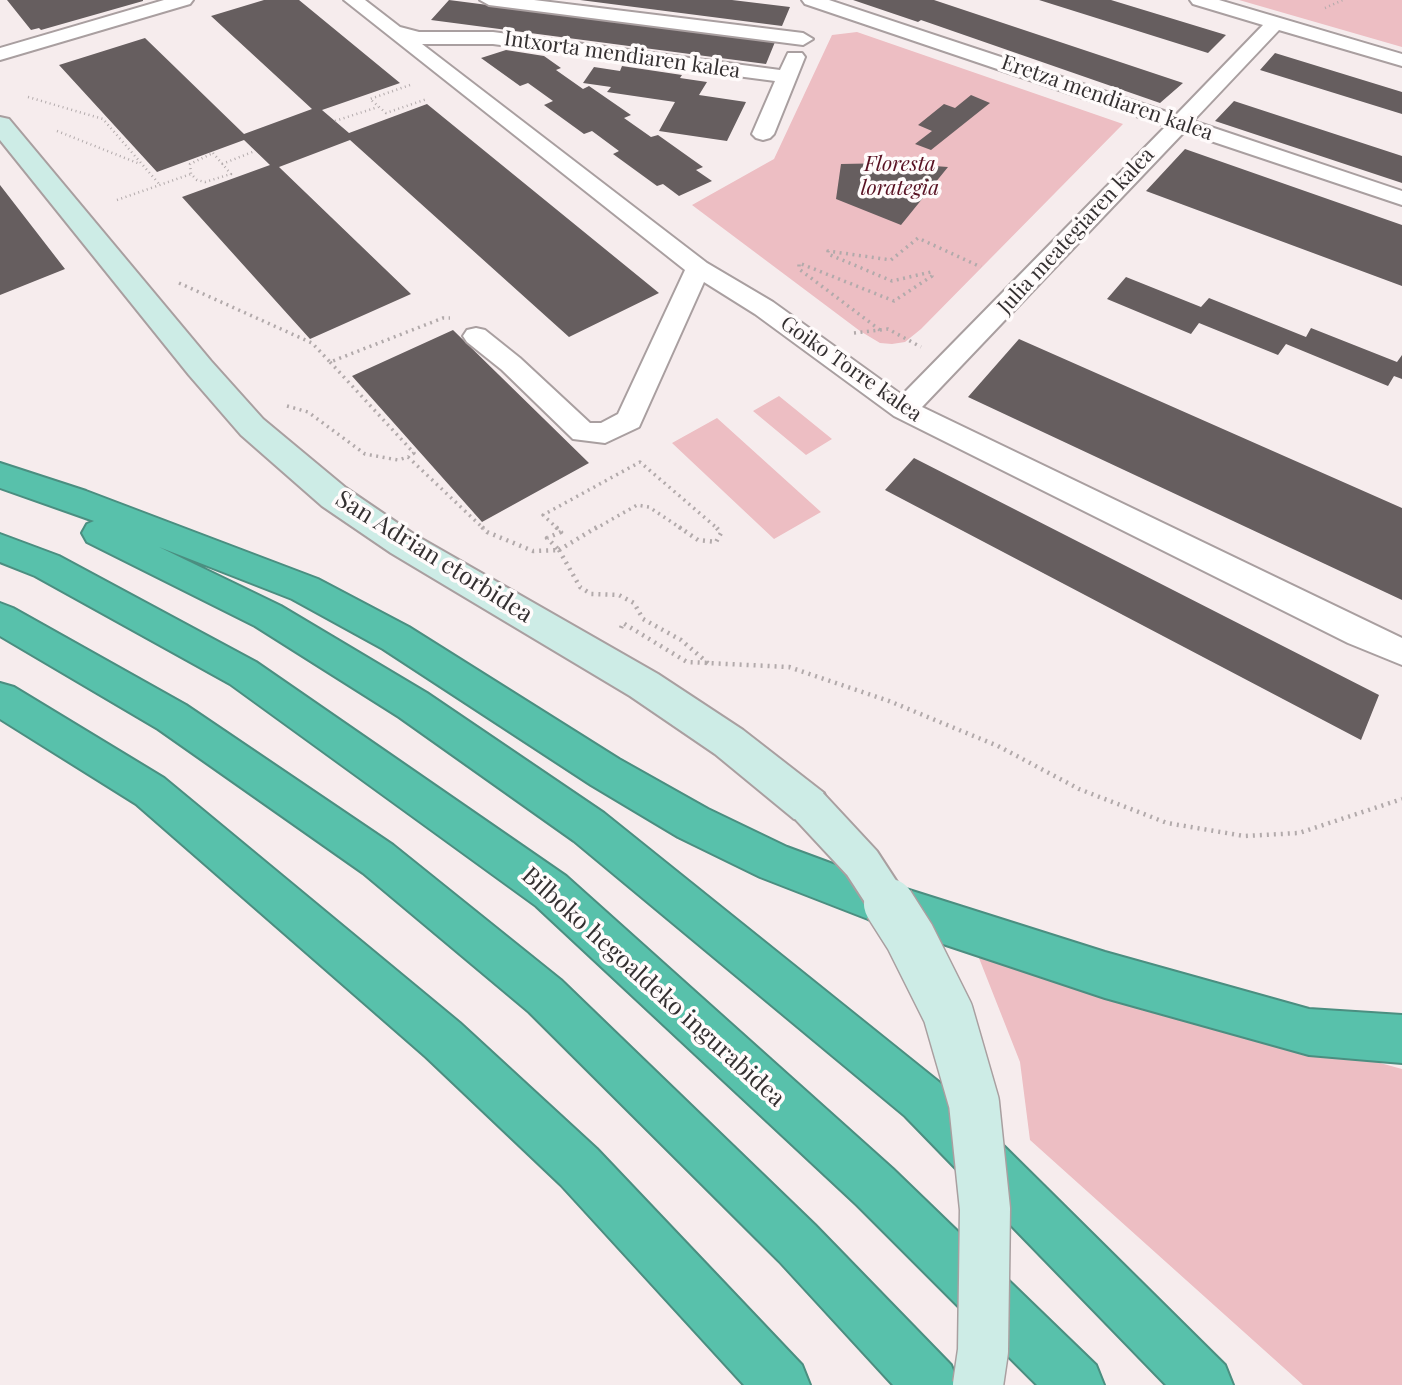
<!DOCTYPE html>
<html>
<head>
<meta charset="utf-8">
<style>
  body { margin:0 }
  canvas { display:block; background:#f6eced }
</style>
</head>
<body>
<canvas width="1402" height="1385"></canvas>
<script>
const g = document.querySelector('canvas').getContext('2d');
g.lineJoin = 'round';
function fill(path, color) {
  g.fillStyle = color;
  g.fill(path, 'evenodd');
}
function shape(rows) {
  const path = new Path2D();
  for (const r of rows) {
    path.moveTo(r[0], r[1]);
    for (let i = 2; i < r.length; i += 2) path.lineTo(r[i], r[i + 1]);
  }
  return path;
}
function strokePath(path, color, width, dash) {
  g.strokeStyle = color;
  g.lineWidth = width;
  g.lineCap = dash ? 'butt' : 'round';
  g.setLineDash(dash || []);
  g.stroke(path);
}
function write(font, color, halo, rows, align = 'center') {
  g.font = font + ' "Playfair Display",serif';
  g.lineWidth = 7;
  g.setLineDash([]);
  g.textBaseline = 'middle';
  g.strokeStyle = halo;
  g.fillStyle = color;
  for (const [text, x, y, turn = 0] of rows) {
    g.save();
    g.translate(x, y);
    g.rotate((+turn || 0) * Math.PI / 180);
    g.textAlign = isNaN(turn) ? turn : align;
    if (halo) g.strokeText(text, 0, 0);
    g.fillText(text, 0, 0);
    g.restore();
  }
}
fill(shape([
  [1239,0,1402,0,1402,47],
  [857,32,1123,124,921,329,905,342,892,344,880,343,860,331,692,205,774,159,832,35],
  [779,396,832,439,806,455,753,411],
  [717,418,821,512,774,539,672,443],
  [977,953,1402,1069,1402,1385,1303,1385,1030,1140,1020,1062]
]), '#edbec3');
fill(shape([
  [7,0,143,0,143,1,41,30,39,28,31,30],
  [264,0,299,0,400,83,322,110,349,133,427,104,659,293,569,337,350,140,279,167,411,294,310,339,182,197,270,165,244,140,157,172,59,65,145,38,244,134,312,109,211,16],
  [449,0,775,42,766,64,431,20],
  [580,0,732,0,790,7,782,26],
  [853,0,934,0,1183,83,1160,103,921,20,918,22],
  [1039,0,1111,0,1226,35,1208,53],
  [506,50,544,56,561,68,556,70,583,89,589,86,631,115,624,118,651,137,658,135,703,167,696,170,712,181,679,196,663,184,657,186,613,154,619,151,592,131,584,134,544,105,553,101,528,83,520,86,481,58],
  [1275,53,1402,92,1402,114,1260,70],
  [622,66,682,75,680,78,707,82,699,95,746,102,727,141,659,131,675,102,607,92,611,87,583,83,594,67,620,71],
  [971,95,990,103,931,150,915,144,932,131,918,125,944,104,955,108],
  [1234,101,1402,156,1402,183,1215,121],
  [1185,149,1402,225,1402,286,1146,191],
  [892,163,948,167,901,225,836,199,841,164],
  [0,185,65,269,0,295],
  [1126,277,1201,307,1209,298,1306,337,1311,328,1397,362,1402,355,1402,379,1394,376,1388,386,1286,344,1278,355,1199,323,1191,334,1107,299],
  [453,330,589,463,482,522,352,376],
  [1019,339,1402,508,1402,600,968,397],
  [914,458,1379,695,1361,740,885,490]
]), '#665e5f');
const street = shape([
  [164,0,193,0,190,4,0,60,0,48,164,0],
  [344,0,365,0,400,27,419,32,493,32,780,70,788,53,802,53,805,57,774,134,770,138,763,140,756,138,752,134,775,81,493,44,422,44,707,263,773,302,902,395,1166,126,805,4,802,0,829,0,1176,115,1263,25,1193,4,1190,0,1219,0,1402,54,1402,66,1279,30,1193,121,1402,191,1402,205,1184,132,922,407,1402,638,1402,665,1348,643,894,416,755,314,704,282,639,427,605,443,573,439,502,370,467,342,463,336,467,330,476,328,485,330,520,358,590,423,601,423,618,414,685,270,344,0],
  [480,0,534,0,803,33,813,39,803,45,489,5,480,0]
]);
const secondary = shape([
  [0,117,9,119,211,361,263,419,346,488,415,535,658,674,743,730,824,793,830,806,824,819,809,825,794,819,715,754,630,696,391,553,322,506,241,435,189,375,0,140,0,117]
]);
const highway = shape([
  [0,463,86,491,318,579,409,627,619,759,708,809,787,847,868,877,1105,952,1309,1009,1402,1015,1402,1063,1309,1055,1105,998,868,919,760,877,678,837,591,785,383,649,292,599,159,547,281,606,427,693,604,813,939,1082,1225,1365,1233,1385,1166,1385,905,1116,574,841,399,717,255,626,87,542,82,533,87,524,94,521,0,488,0,463],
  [0,534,59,556,256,662,566,876,893,1169,1096,1365,1104,1385,1037,1385,857,1205,536,906,230,684,35,576,0,562,0,534],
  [0,603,13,608,186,705,393,845,561,980,815,1225,951,1365,959,1385,893,1385,779,1261,529,1012,363,873,158,729,0,636,0,603],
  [0,683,14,687,164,778,460,1023,597,1149,802,1365,810,1385,744,1385,561,1185,426,1057,136,804,0,719,0,683]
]);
strokePath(street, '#a99fa0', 4);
strokePath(secondary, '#a99fa0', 4);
strokePath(highway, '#4b8e80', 4);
strokePath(shape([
  [1325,8,1343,0],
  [410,85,370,99,386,113,427,99],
  [28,97,103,119,160,185],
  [335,121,378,107],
  [57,131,140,164],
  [213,153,231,174,205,182,197,180,191,174,190,164,213,153],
  [222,164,255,151],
  [117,200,191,174]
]), '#b2aaab', 2.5, [1, 3.5]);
strokePath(shape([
  [179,283,312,343,330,362,443,318,450,318],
  [880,330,799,269,799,263,894,301,932,276,931,272,892,281,828,254,828,251,891,260,918,238,981,267],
  [854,333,888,329,921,347],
  [330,362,414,453,408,457],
  [287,406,308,412,365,454,398,460,408,457,484,529],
  [558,529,543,515,640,462,718,529],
  [595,529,637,505,649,507,682,529]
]), '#b2aaab', 3.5, [2, 4.5]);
strokePath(shape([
  [482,527,487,532,533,551,559,550],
  [556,527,561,532,547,538,559,550],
  [679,527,698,540,716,542,721,533,716,527],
  [559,550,580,587,591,594,619,595,634,603,643,619,681,640,709,664],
  [559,550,597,527],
  [621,628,623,623,687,662,789,667,889,701,998,746,1079,789,1167,823,1244,836,1299,833,1402,799]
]), '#b2aaab', 4.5, [2, 5]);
fill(street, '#fff');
fill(secondary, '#cdece6');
fill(highway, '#58c1ab');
const secondaryBridgeFar1 = shape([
  [809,806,862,863,890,906]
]);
const secondaryBridge = shape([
  [889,904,910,937,948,1013,974,1103,985,1209,983,1351,978,1385]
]);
strokePath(secondaryBridgeFar1, '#a99fa0', 42, []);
strokePath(secondaryBridge, '#a99fa0', 53, []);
strokePath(secondaryBridgeFar1, '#cdece6', 38);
strokePath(secondaryBridge, '#cdece6', 50);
write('21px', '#343031', '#fffbfb', [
  ["Intxorta mendiaren kalea",622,55,8],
  ["Eretza mendiaren kalea",1107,98,19],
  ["Julia meategiaren kalea",1076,231,-47],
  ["Goiko Torre kalea",851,369,35]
]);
write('italic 21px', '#591223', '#fffbfb', [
  ["Floresta",900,164],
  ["lorategia",900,188]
]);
write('24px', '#343031', '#fffbfb', [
  ["San Adrian etorbidea",434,557,32],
  ["Bilboko hegoaldeko ingurabidea",653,987,42]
]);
</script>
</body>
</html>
